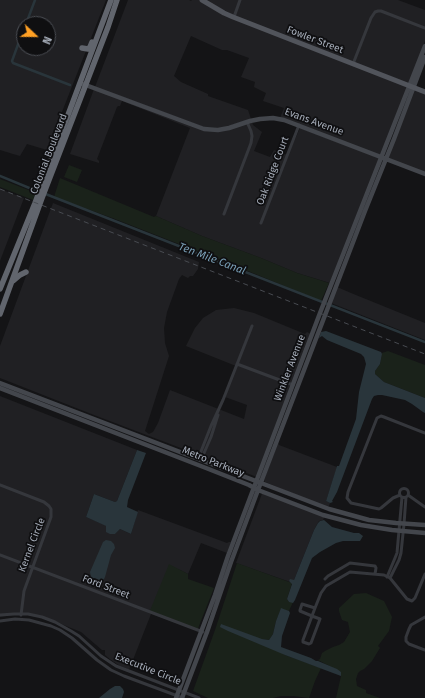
<!DOCTYPE html>
<html>
<head>
<meta charset="utf-8">
<style>
  body { margin:0 }
  #map { position:relative; width:425px; height:698px; overflow:hidden; background:#141416; font-family:"Fira Sans",sans-serif }
  canvas { display:block }
  .north { position:absolute; left:16px; top:16px; width:40px; height:40px; box-sizing:border-box; background:#0f0f11; border:1px solid #4b4e54; border-radius:50%; rotate:112deg; font-size:11px; font-weight:700; line-height:16px; text-align:center; color:#a5acb8 }
  .north::after { content:''; display:block; margin:auto; width:14px; height:18px; background:#ffa024; clip-path:polygon(50% 0,100% 100%,50% 72%,0 100%) }
</style>
</head>
<body>
<div id="map">
<canvas width="425" height="698"></canvas>
<div class="north">N</div>
</div>
<script>
const g = document.querySelector('canvas').getContext('2d');
g.lineJoin = 'round';
function fill(path, color) {
  g.fillStyle = color;
  g.fill(path, 'evenodd');
}
function shape(rows) {
  const path = new Path2D();
  for (const r of rows) {
    if (r.length === 3) {
      path.moveTo(r[0] + r[2], r[1]);
      path.arc(r[0], r[1], r[2], 0, 2 * Math.PI);
      continue;
    }
    path.moveTo(r[0], r[1]);
    for (let i = 2; i < r.length; i += 2) path.lineTo(r[i], r[i + 1]);
  }
  return path;
}
function strokePath(path, color, width, dash) {
  g.strokeStyle = color;
  g.lineWidth = width;
  g.lineCap = dash ? 'butt' : 'round';
  g.setLineDash(dash || []);
  g.stroke(path);
}
function write(font, color, halo, rows, align = 'center') {
  g.font = font + ' "Fira Sans",sans-serif';
  g.lineWidth = 3.5;
  g.setLineDash([]);
  g.textBaseline = 'middle';
  g.strokeStyle = halo;
  g.fillStyle = color;
  for (const [text, x, y, turn = 0] of rows) {
    g.save();
    g.translate(x, y);
    g.rotate((+turn || 0) * Math.PI / 180);
    g.textAlign = isNaN(turn) ? turn : align;
    if (halo) g.strokeText(text, 0, 0);
    g.fillText(text, 0, 0);
    g.restore();
  }
}
fill(shape([
  [0,0,106,0,47,150,27,144,20,156,13,154,0,150],
  [24,24,48,24,48,48,24,48],
  [128,0,189,0,191,1,192,0,199,0,213,9,408,87,381,156,280,118,284,108,263,101,266,93,254,87,255,82,241,77,249,58,227,50,222,50,191,36,174,76,181,82,208,94,208,96,248,110,251,119,222,128,204,127,95,87],
  [204,0,398,0,425,10,425,41,409,84,242,19],
  [94,89,213,131,252,122,253,125,262,132,254,151,270,157,274,150,288,155,300,128,380,158,330,283,297,273,261,258,202,236,156,216,190,128,122,101,120,106,118,106,117,107,97,159,99,161,99,163,70,154],
  [414,89,425,93,425,173,387,158],
  [0,189,24,198,0,261],
  [53,203,199,262,198,269,193,276,190,276,188,278,182,275,179,279,167,312,164,328,165,343,169,356,145,431,149,434,153,432,158,423,170,390,244,419,247,405,225,397,236,366,186,346,195,328,203,318,216,310,234,308,254,313,305,334,307,332,311,334,257,477,94,415,0,378,0,346],
  [337,287,351,293,425,323,425,340,331,303],
  [0,396,137,450,117,501,115,502,94,494,86,517,107,526,115,534,120,529,131,534,138,510,227,543,229,542,231,542,227,553,201,543,188,574,178,569,150,613,151,614,129,670,120,666,111,660,105,655,105,650,102,650,81,632,39,615,13,615,0,617],
  [278,443,279,445,337,467,326,501,330,503,328,508,265,482,264,480],
  [263,491,325,515,323,520,319,521,314,530,294,580,289,581,290,582,236,563]
]), '#202023');
fill(shape([
  [69,165,82,170,77,182,64,177],
  [60,178,154,217,156,216,202,236,261,258,297,273,329,283,321,301,248,271,115,219,54,197],
  [0,179,36,193,33,200,0,187],
  [388,351,425,365,425,398,384,382,375,374,375,371,380,364,382,353],
  [237,563,292,583,287,599,289,602,293,602,289,611,281,609,276,621,273,634,269,640,262,639,285,655,321,668,315,681,309,698,293,696,281,696,273,698,208,698,193,691,215,630],
  [169,564,188,574,188,579,214,588,197,631,149,613],
  [366,593,384,601,392,617,389,631,378,646,380,648,372,661,364,669,360,671,358,673,356,679,357,686,366,690,366,693,380,698,336,698,341,676,341,672,318,660,320,659,322,653,325,651,333,647,339,645,344,642,350,632,348,622,342,620,339,611,339,608,354,594]
]), '#1a221a');
fill(shape([
  [326,331,381,352,382,354,380,364,375,371,375,374,384,382,425,398,425,413,423,412,412,404,405,400,382,395,378,395,374,396,372,399,337,492,332,501,333,502,330,503,326,501,331,485,337,466,339,466,356,419,359,392,366,364,364,357,361,354,327,340,322,336,319,338,321,332],
  [137,450,146,453,128,500,127,507,138,512,131,534,120,529,115,534,110,534,106,532,106,526,86,517,94,494,115,502,117,501],
  [324,520,332,527,354,533,359,533,363,536,360,541,343,541,336,543,320,552,312,558,295,600,293,603,289,602,287,599,292,584,289,581,290,579,294,580,314,530,318,523,320,521],
  [106,540,111,541,114,544,115,548,111,555,105,577,103,581,95,581,91,577,90,572,103,542],
  [281,608,289,611,290,613,282,636,281,647,311,658,316,661,318,661,337,669,341,672,341,676,285,655,228,631,220,627,221,624,262,639,269,640,273,634,276,621],
  [115,686,120,686,123,689,124,692,122,698,99,698,110,689]
]), '#29353b');
strokePath(shape([
  [26,24,35,0],
  [24,28,12,61,13,63,70,85],
  [0,176,39,192],
  [43,193,425,342]
]), '#29353b', 2.5);
strokePath(shape([
  [234,17,240,0],
  [353,64,371,18,375,12,378,11,381,11,425,28],
  [224,214,251,143,252,136,251,131,247,122],
  [261,223,299,125],
  [237,364,293,385],
  [198,459,211,426,223,400,252,326],
  [201,460,211,437,218,415],
  [0,485,44,502,49,506,51,509,51,517,24,591,21,615],
  [404,493,4.5],
  [400,495,393,498,381,508,379,509,351,503,347,498,348,492,377,418,381,416,384,417,425,433],
  [408,495,425,507],
  [0,555,203,632],
  [387,577,395,558,397,553,402,497],
  [390,578,399,560,401,553,404,524,406,497],
  [325,579,328,576,350,563,375,566,376,568,375,574],
  [315,608,302,604,300,610,300,611,312,616,320,619,311,643,309,644,303,642,303,640,315,608,321,593,326,586,350,572,384,575,390,578,407,599,412,601,415,598,425,574],
  [0,615,14,614,28,614,42,617,55,622,71,631,79,636,101,656,116,666,199,698],
  [425,617,411,625,409,629,406,637,406,641,409,644,425,650],
  [0,621,15,619,29,620,51,626,60,630,72,638,97,660,111,670,124,676,183,698]
]), '#35373c', 3);
strokePath(shape([
  [83,84,204,129,218,130,229,128,250,121,260,119,273,118,284,120,425,174],
  [0,383,329,509,369,520,396,523,425,525],
  [0,388,206,468,249,485,258,490,323,515,361,525,392,530,425,533],
  [176,698,215,595,228,556,320,313,425,46],
  [182,698,207,632,231,562,258,490,365,211,394,139,425,57]
]), '#43464c', 4.5);
strokePath(shape([
  [202,0,224,13,233,17,425,92]
]), '#51545b', 5);
strokePath(shape([
  [82,48,88,49,90,47,92,42],
  [13,281,20,275,26,272],
  [0,289,35,203,111,0],
  [0,314,42,198,108,27,117,0]
]), '#61656d', 5.5);
strokePath(shape([
  [0,189,425,354]
]), '#484b51', 1, [5, 4]);
write('10px', '#a5acb8', '#0f0f11', [
  ["Fowler Street",315,40,21],
  ["Evans Avenue",314,122,20],
  ["Colonial Boulevard",49,154,-69],
  ["Oak Ridge Court",273,171,-69],
  ["Winkler Avenue",290,368,-69],
  ["Metro Parkway",213,462,22],
  ["Kernel Circle",32,545,-69],
  ["Ford Street",106,587,21],
  ["Executive Circle",148,669,22]
]);
write('italic 11px', '#799fb6', '#0f0f11', [
  ["Ten Mile Canal",212,259,21]
]);
</script>
</body>
</html>
